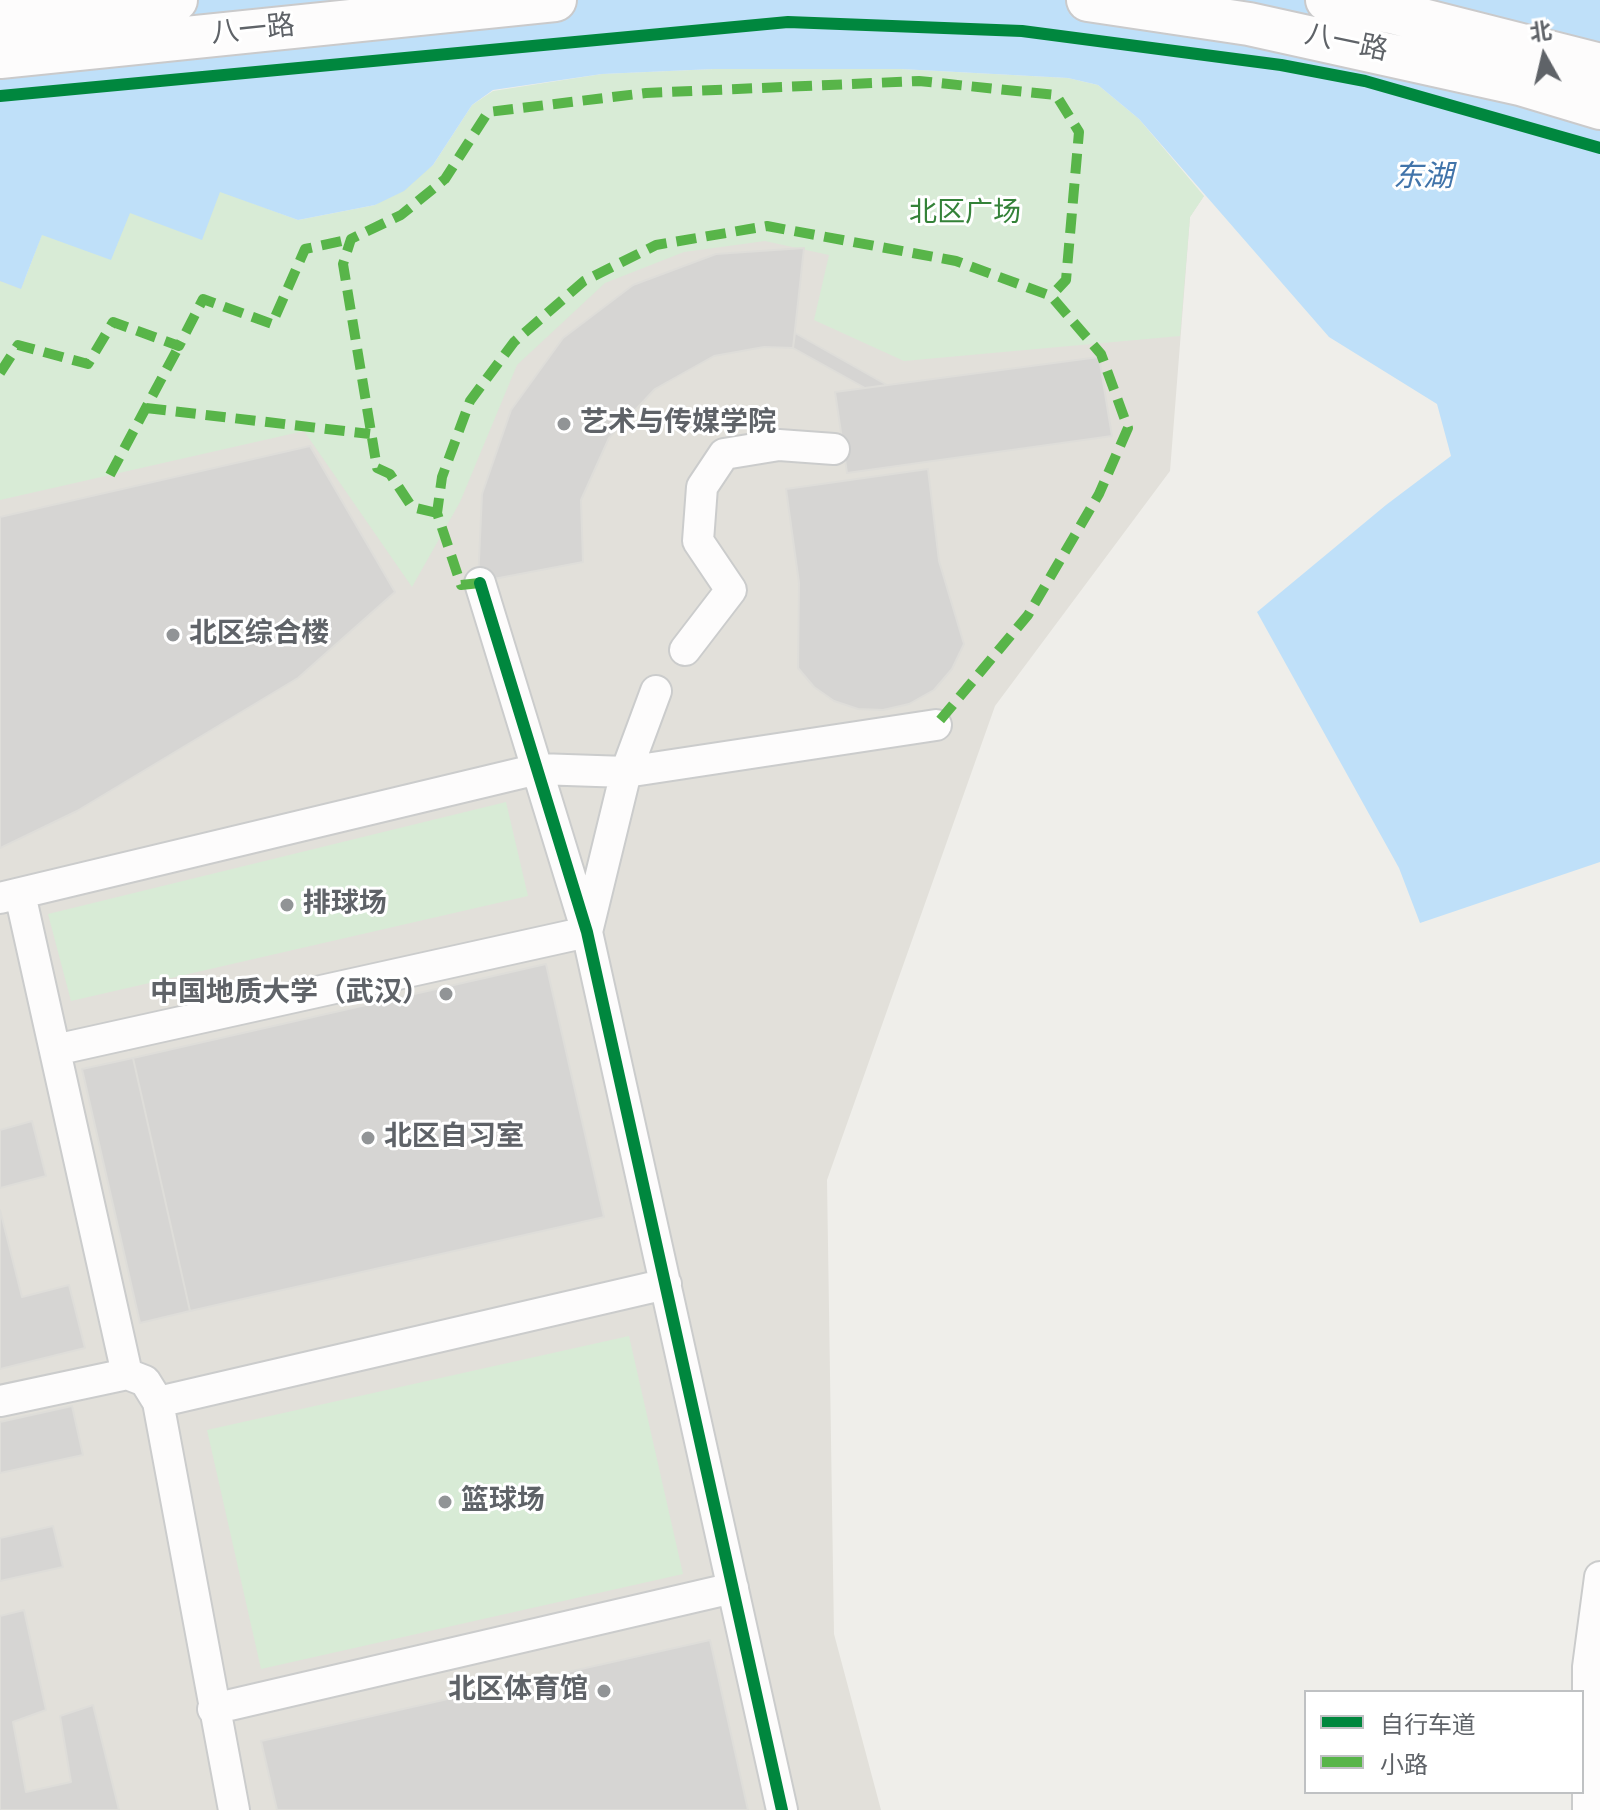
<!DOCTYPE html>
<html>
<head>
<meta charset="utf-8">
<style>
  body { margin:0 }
  #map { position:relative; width:1600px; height:1810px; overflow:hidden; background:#efeeea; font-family:Roboto,"Noto Sans SC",sans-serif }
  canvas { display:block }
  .legend { position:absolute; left:1304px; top:1690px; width:280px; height:104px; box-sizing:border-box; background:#fff; border:2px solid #bfc1c3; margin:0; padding:10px 14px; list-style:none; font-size:24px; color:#5f6368 }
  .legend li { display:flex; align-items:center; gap:16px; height:40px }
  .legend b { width:40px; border:2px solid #bfc1c3 }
  .north { position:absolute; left:1504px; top:16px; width:80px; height:80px; -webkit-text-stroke:6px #fff; paint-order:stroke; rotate:352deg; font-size:22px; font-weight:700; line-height:32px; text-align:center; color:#5f6368 }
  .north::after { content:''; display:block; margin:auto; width:28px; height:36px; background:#5f6368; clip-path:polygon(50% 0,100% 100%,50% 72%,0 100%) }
</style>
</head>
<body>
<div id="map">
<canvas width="1600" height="1810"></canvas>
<ul class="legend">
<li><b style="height:10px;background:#00873e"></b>自行车道</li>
<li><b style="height:10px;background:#58b549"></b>小路</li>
</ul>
<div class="north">北</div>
</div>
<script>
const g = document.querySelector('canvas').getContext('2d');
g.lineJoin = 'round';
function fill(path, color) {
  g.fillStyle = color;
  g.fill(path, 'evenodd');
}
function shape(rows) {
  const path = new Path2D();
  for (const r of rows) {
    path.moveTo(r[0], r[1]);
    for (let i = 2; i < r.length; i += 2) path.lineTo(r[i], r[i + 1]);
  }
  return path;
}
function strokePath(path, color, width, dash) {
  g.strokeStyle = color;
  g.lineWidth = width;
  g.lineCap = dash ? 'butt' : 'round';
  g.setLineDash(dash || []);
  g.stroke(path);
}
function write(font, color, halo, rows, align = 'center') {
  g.font = font + ' Roboto,"Noto Sans SC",sans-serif';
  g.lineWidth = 6;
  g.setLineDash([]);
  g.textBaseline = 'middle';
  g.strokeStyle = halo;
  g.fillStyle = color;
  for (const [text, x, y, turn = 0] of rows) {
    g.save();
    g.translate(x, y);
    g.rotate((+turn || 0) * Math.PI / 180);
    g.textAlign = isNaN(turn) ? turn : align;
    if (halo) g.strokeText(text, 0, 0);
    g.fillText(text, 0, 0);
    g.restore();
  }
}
fill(shape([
  [1204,196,1190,217,1170,471,995,706,827,1180,834,1634,881,1810,0,1810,0,281]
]), '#e2e0da');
fill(shape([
  [714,69,901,69,1068,78,1098,85,1139,119,1204,196,1190,217,1180,336,904,361,814,320,829,255,765,241,684,252,605,283,517,365,460,502,412,587,304,431,0,500,0,281,21,289,42,234,220,191,298,220,375,205,433,165,472,105,493,91,602,74],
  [506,802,528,896,71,1001,48,914],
  [629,1336,683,1574,261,1669,207,1430]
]), '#d8ebd6');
fill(shape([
  [18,0,1600,0,1600,862,1420,923,1399,868,1257,612,1386,505,1451,456,1437,404,1329,337,1139,119,1098,85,1068,78,901,69,714,69,602,74,493,90,472,105,433,165,404,191,375,205,298,220,220,192,202,240,130,213,111,260,42,235,21,289,0,281,0,12]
]), '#bfe0f9');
const building = shape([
  [804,248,793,348,764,347,714,356,655,389,609,438,581,500,583,562,478,582,482,494,511,410,563,338,633,285,716,254,804,248],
  [795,333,887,385,865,388,793,348,795,333],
  [1099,357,1112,436,847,473,835,392,1099,357],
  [310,446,395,592,298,678,77,811,0,848,0,517,310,446],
  [928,469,939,561,964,644,952,669,934,690,909,704,883,710,858,709,834,701,814,687,798,668,799,583,786,489,928,469],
  [546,964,604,1217,190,1311,133,1058,546,964],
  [133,1058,190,1311,140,1323,82,1069,133,1058],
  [32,1121,46,1176,0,1188,0,1130,32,1121],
  [0,1210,22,1297,69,1285,85,1348,0,1369,0,1210],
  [72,1406,83,1455,0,1473,0,1422,72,1406],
  [53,1526,63,1567,0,1581,0,1538,53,1526],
  [24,1610,46,1710,13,1722,26,1792,71,1782,60,1716,93,1705,119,1810,0,1810,0,1616,24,1610],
  [710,1640,748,1810,277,1810,261,1741,710,1640]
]);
fill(building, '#d6d5d3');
strokePath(building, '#deddd9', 2);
const minor = shape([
  [480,583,587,932,782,1810],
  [685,650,731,590,698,541,702,487,724,454,779,445,834,449],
  [20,894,127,1374],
  [0,898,538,769,626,772,656,691],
  [55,1050,587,932,626,772,936,725],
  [0,1401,127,1374,145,1381,158,1402,234,1810],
  [158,1402,666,1284],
  [213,1709,733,1588],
  [1588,1810,1588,1667,1600,1577]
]);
const secondary = shape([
  [1088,0,1249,24,1520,84,1600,108],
  [1327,0,1391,12,1600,65],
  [0,19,176,0],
  [0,57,555,0]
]);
strokePath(minor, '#cbcccc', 34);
strokePath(secondary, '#cacacb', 46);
strokePath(minor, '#fdfcfc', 30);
strokePath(secondary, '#fdfcfc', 42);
strokePath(shape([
  [0,373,18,345,88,364,113,322,179,346,203,299,272,324,305,249,351,239],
  [146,408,370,434],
  [110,475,179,346],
  [437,513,412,507,390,474,377,468,343,264,351,239,401,215,445,179,488,112,646,93,919,81,1056,95,1079,132,1066,280,1051,296],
  [480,583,461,585,437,513,442,477,470,401,514,342,584,281,656,245,767,226,956,261,1051,296,1101,354,1128,428,1099,494,1028,615,936,725]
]), '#58b549', 10, [20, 10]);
strokePath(shape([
  [0,96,788,22,1022,31,1281,65,1365,81,1600,148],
  [480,583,587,932,782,1810]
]), '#00873e', 12);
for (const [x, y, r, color] of [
  [564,424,8,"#919496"],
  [173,635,8,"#919496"],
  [287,905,8,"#919496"],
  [446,994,8,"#919496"],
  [368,1138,8,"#919496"],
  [445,1502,8,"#919496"],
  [604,1691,8,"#919496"]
]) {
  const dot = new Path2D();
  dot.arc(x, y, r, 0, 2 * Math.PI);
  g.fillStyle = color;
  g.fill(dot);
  strokePath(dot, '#fff', 3);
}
write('28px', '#5f6368', '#fff', [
  ["八一路",253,31,-6],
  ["八一路",1346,44,12]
]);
write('28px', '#348238', '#fff', [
  ["北区广场",965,214]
]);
write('bold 28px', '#5f6368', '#fff', [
  ["艺术与传媒学院",580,424],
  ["北区综合楼",189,635],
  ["排球场",303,905],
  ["中国地质大学（武汉）",430,994,"right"],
  ["北区自习室",384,1138],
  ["篮球场",461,1502],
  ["北区体育馆",588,1691,"right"]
], 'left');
write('italic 30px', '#4174aa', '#fff', [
  ["东湖",1423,178]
]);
</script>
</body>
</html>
